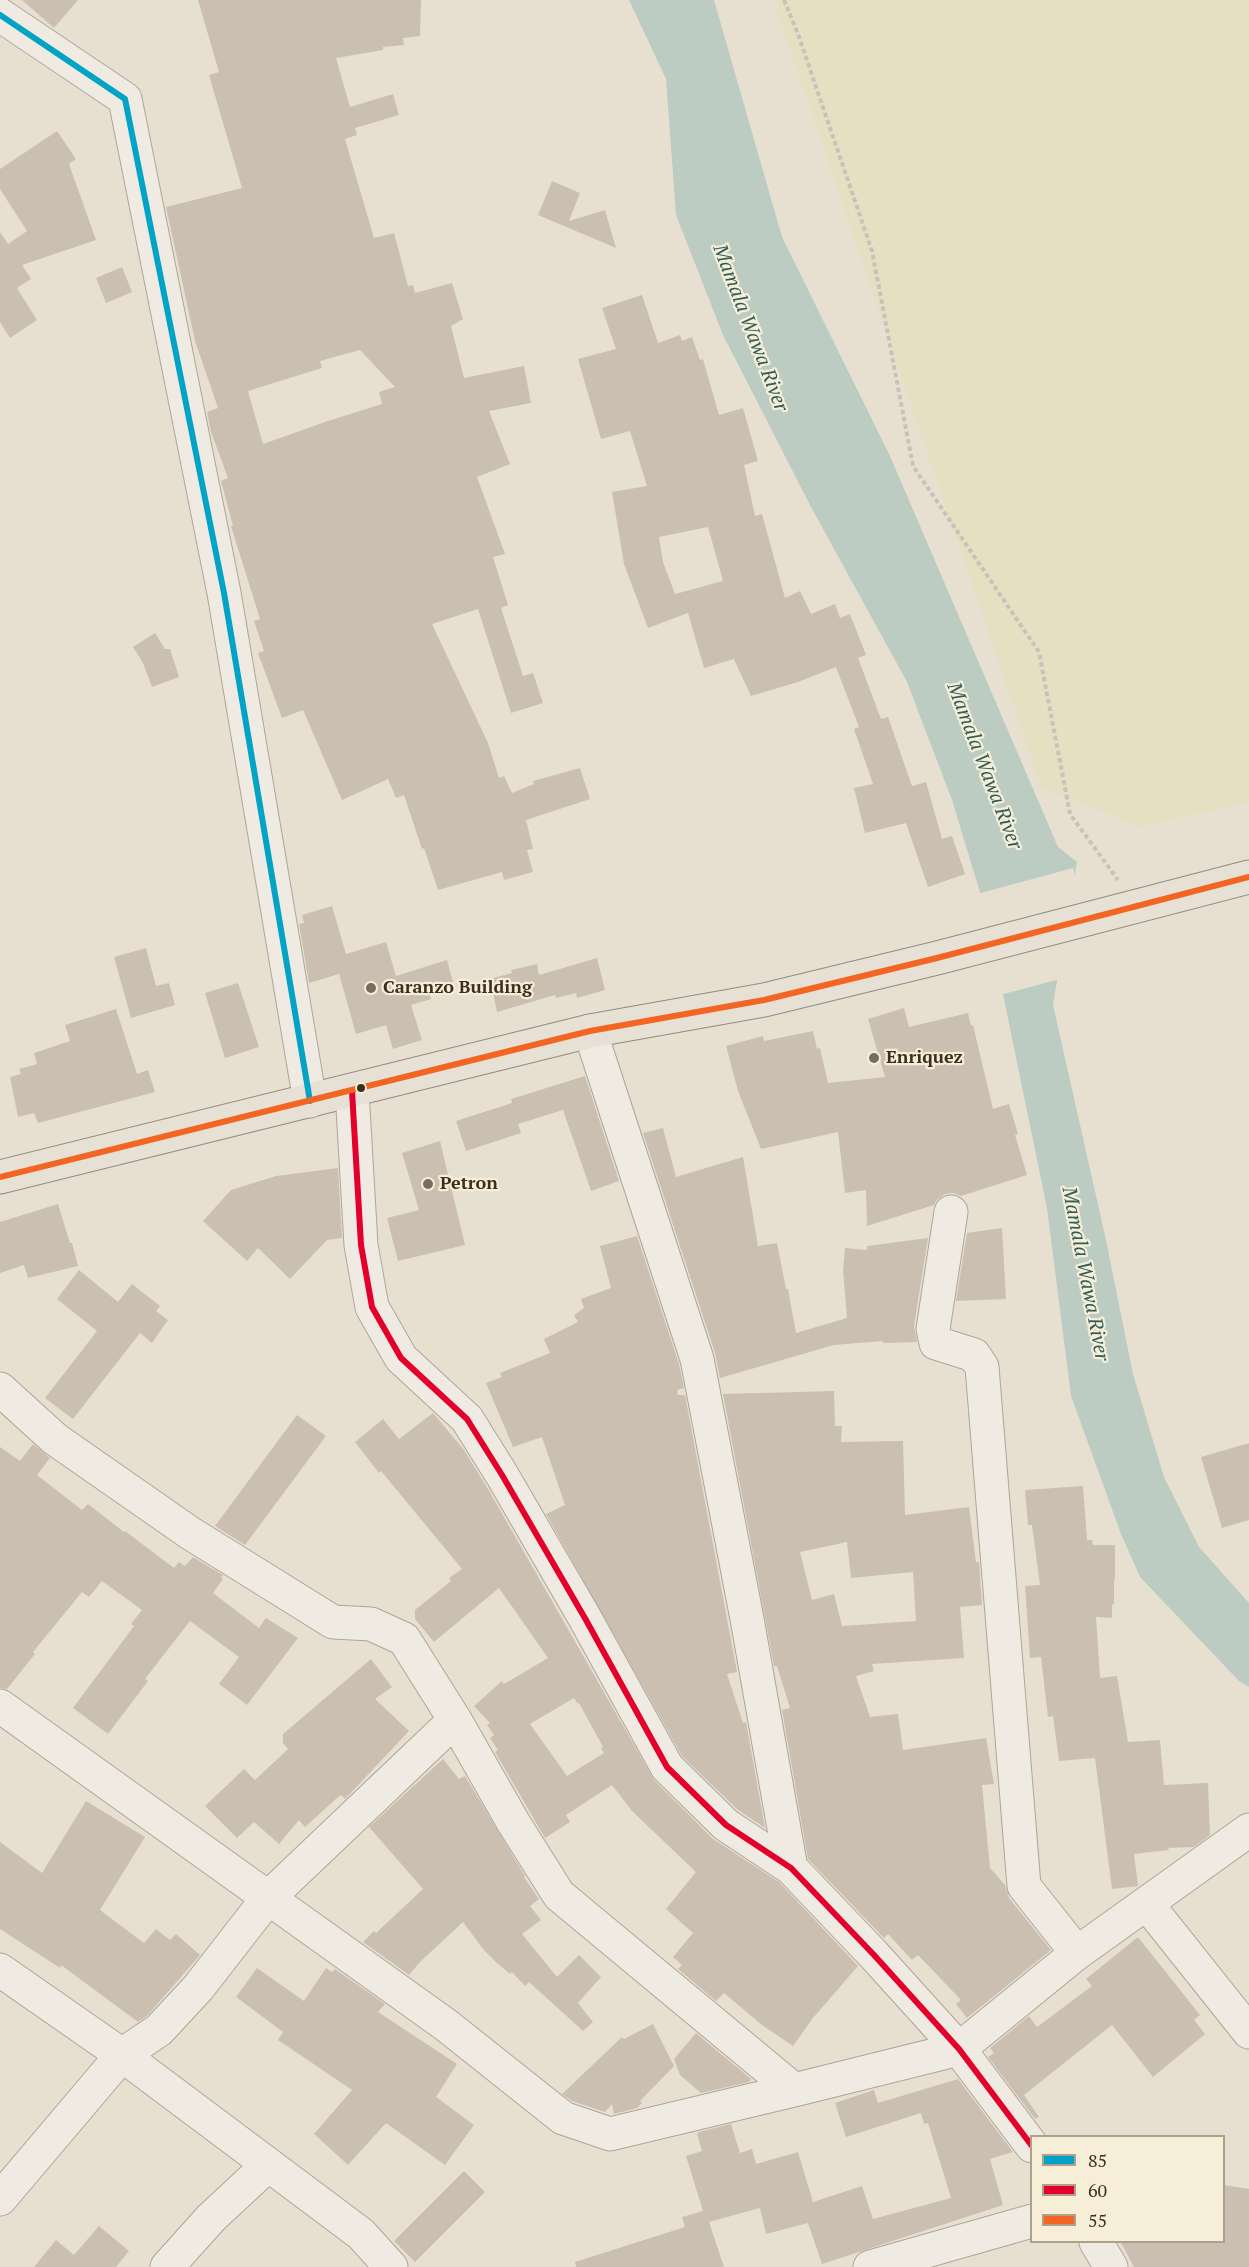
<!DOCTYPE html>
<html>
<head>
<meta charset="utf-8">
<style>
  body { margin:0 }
  #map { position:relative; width:1249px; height:2267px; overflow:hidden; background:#e7e0d1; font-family:"PT Serif",serif }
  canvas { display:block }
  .legend { position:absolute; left:1030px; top:2135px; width:195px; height:108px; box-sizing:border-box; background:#f7eed8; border:2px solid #ada18e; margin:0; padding:8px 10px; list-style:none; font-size:18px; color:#3d2e20 }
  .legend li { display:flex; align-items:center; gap:12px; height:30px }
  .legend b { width:30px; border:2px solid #ada18e }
</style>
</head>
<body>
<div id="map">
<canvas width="1249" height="2267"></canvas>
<ul class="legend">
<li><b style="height:8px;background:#03a3c5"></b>85</li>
<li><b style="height:8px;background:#e4002b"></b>60</li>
<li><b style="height:8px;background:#f26522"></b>55</li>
</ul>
</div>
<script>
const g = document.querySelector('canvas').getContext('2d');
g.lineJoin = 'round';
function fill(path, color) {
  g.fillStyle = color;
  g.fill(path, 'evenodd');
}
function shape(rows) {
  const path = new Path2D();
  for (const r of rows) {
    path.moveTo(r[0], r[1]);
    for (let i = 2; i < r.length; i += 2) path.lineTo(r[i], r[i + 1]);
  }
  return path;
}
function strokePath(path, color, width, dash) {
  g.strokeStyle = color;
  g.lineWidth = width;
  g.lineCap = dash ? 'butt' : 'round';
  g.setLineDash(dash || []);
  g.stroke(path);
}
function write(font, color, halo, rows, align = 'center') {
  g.font = font + ' "PT Serif",serif';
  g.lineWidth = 4.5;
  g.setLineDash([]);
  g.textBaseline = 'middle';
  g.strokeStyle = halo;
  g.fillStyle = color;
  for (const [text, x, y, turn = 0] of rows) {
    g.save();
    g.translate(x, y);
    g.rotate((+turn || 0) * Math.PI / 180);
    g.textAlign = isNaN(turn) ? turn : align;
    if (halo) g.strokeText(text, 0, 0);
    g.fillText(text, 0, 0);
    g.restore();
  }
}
fill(shape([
  [773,0,1249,0,1249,801,1141,827,1041,787]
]), '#e6dfc2');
fill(shape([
  [629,0,714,0,782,237,890,456,1058,847,1077,862,1053,1005,1106,1240,1133,1374,1164,1477,1199,1547,1249,1603,1249,1687,1239,1681,1140,1577,1121,1534,1071,1396,1047,1208,986,912,952,800,907,682,811,507,723,335,676,215,666,79]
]), '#bcccc2');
fill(shape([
  [1073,868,1077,884,1060,979,1000,995,977,894]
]), '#e7e0d1');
fill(shape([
  [22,0,78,0,54,28],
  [198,0,421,0,420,36,403,38,404,45,383,47,383,50,336,58,350,107,393,94,399,115,355,128,357,135,345,139,374,238,394,233,408,286,413,285,415,293,452,283,463,319,451,326,464,378,524,366,531,403,489,411,510,464,477,477,505,554,493,557,508,605,501,608,523,676,533,673,543,703,511,713,478,609,432,624,488,743,499,778,504,776,512,793,534,784,533,781,580,768,590,799,526,820,533,849,527,850,533,872,504,880,502,872,438,890,424,848,422,849,404,795,396,798,388,779,342,800,303,710,282,718,258,653,264,651,254,621,260,619,231,526,233,526,221,481,228,478,211,432,207,412,218,408,195,341,166,207,242,188,209,75,219,72],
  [360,350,395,387,379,392,382,404,328,421,263,444,248,391,322,368,320,361],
  [57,131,76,159,69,164,96,240,22,265,31,279,17,288,37,320,10,338,0,322,0,232,8,244,27,231,0,189,0,169],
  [552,181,580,193,569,221,605,210,616,248,538,215],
  [122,267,132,292,106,303,96,278],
  [642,295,658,343,680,335,682,341,692,337,700,360,703,359,719,415,743,408,758,461,744,465,755,516,762,514,785,598,800,591,811,614,835,604,840,618,850,614,866,655,858,658,881,719,888,717,912,786,926,782,942,839,952,836,965,874,928,887,906,823,865,833,854,788,873,784,854,729,859,727,836,667,798,682,751,696,734,659,704,668,688,613,648,628,624,564,612,492,647,486,630,431,601,439,578,359,616,349,602,308],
  [708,527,723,581,675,594,663,562,659,537],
  [155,633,165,649,170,649,179,677,152,687,143,663,133,647],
  [332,906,346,954,386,942,396,976,447,960,453,982,428,990,431,999,411,1005,422,1040,393,1049,386,1025,356,1034,339,974,309,983,299,924,304,923,302,915],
  [146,948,156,986,169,983,175,1005,131,1018,114,957],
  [597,958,605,990,577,998,576,993,556,998,555,995,497,1012,490,979,512,973,511,970,537,964,539,975],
  [238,983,259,1047,225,1058,205,993],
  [904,1008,909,1027,968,1013,971,1026,973,1025,993,1109,1009,1104,1018,1134,1015,1135,1027,1175,961,1196,953,1193,945,1194,937,1200,934,1205,867,1226,866,1190,845,1193,838,1132,761,1149,738,1091,726,1046,763,1036,764,1041,813,1031,817,1049,820,1048,828,1083,885,1077,868,1019],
  [116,1009,137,1074,148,1070,155,1092,38,1123,34,1113,18,1117,10,1077,21,1074,19,1069,37,1064,34,1053,70,1041,65,1025],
  [585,1076,619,1181,591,1191,563,1110,518,1124,521,1133,466,1151,456,1121,512,1103,511,1099],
  [663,1128,676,1177,743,1157,758,1246,777,1243,786,1289,788,1289,796,1333,847,1318,843,1270,845,1248,867,1250,867,1246,928,1238,914,1326,917,1342,883,1343,883,1341,834,1345,720,1378,715,1353,643,1133],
  [440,1141,465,1245,398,1261,387,1218,419,1210,402,1153],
  [338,1168,342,1238,327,1240,290,1279,258,1248,247,1261,203,1221,231,1190,276,1176],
  [58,1204,70,1243,72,1243,78,1266,28,1278,24,1265,0,1273,0,1222],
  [1002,1228,1006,1299,956,1301,967,1233],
  [637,1236,679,1364,684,1388,677,1390,678,1395,685,1395,737,1672,727,1674,743,1723,746,1722,765,1828,738,1810,682,1756,546,1514,565,1505,542,1437,513,1447,486,1383,502,1377,500,1373,550,1353,544,1339,578,1322,574,1315,584,1308,581,1299,611,1288,600,1246],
  [79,1270,118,1302,132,1284,160,1306,156,1311,168,1320,152,1343,140,1333,73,1419,45,1398,97,1331,57,1299],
  [834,1391,835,1426,842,1426,841,1442,903,1441,905,1515,969,1507,976,1562,979,1562,982,1605,960,1607,964,1658,872,1664,874,1671,856,1676,870,1717,898,1714,903,1750,986,1738,994,1784,982,1785,990,1868,1005,1885,1009,1898,1051,1950,967,2018,956,2004,961,2000,918,1955,912,1960,888,1934,884,1938,808,1859,782,1710,790,1708,777,1666,774,1666,723,1394],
  [847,1542,851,1578,913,1572,916,1621,842,1626,834,1594,812,1600,800,1552],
  [433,1413,464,1450,488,1489,654,1780,713,1839,779,1882,858,1966,813,2018,793,2046,762,2025,724,1993,716,2001,678,1969,682,1965,673,1957,693,1933,666,1909,696,1872,632,1811,612,1785,566,1815,570,1822,545,1838,495,1752,498,1750,490,1738,494,1735,487,1725,490,1723,474,1706,502,1681,504,1684,548,1658,499,1588,434,1642,415,1619,415,1610,451,1581,449,1578,462,1569,381,1471,379,1473,355,1442,383,1419,399,1439],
  [574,1698,578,1704,579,1703,603,1747,601,1748,604,1753,567,1776,530,1724],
  [297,1415,326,1436,245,1545,215,1526],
  [1249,1443,1249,1520,1222,1528,1201,1457],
  [33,1444,50,1458,37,1475,82,1510,88,1504,124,1532,125,1531,174,1568,179,1562,185,1566,193,1557,223,1575,221,1578,223,1579,213,1593,259,1628,266,1618,298,1638,247,1705,219,1684,239,1657,190,1621,145,1679,148,1681,108,1734,73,1708,134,1626,131,1624,142,1610,102,1581,89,1597,82,1592,33,1652,35,1654,7,1689,0,1688,0,1447,20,1461],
  [1083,1486,1087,1540,1092,1540,1093,1545,1115,1545,1115,1580,1114,1580,1114,1604,1112,1605,1112,1618,1096,1617,1100,1678,1117,1676,1128,1742,1160,1740,1164,1785,1208,1783,1210,1835,1194,1847,1168,1848,1169,1850,1134,1854,1138,1886,1112,1889,1095,1758,1059,1761,1053,1716,1048,1717,1041,1657,1030,1658,1025,1586,1040,1585,1032,1525,1028,1525,1025,1490],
  [371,1659,392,1687,375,1699,409,1731,345,1799,341,1795,338,1797,305,1827,299,1820,279,1844,254,1822,237,1838,205,1806,244,1769,255,1780,288,1749,283,1743,283,1734],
  [443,1759,459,1779,465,1776,525,1876,524,1877,539,1899,530,1906,541,1920,522,1934,557,1977,579,1955,601,1977,578,2003,593,2022,583,2031,529,1982,525,1986,512,1972,510,1974,498,1964,483,1949,463,1922,420,1962,409,1975,363,1942,374,1931,376,1933,423,1889,369,1827],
  [86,1801,145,1837,100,1910,144,1943,156,1929,170,1940,176,1934,200,1955,147,2016,138,2022,61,1965,60,1968,0,1929,0,1842,42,1873],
  [1138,1937,1200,2015,1194,2020,1205,2034,1153,2077,1112,2025,1024,2095,1039,2117,1035,2119,988,2057,994,2053,990,2048,1029,2016,1037,2027,1092,1986,1086,1979],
  [257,1968,304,2001,326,1968,332,1972,335,1969,385,2004,378,2012,457,2064,436,2097,474,2125,445,2165,386,2123,348,2165,314,2134,352,2090,278,2040,283,2032,236,1997],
  [653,2024,674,2066,640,2101,642,2103,637,2108,614,2114,612,2104,605,2112,572,2101,562,2094,622,2037,624,2039],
  [696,2033,751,2079,749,2082,701,2093,680,2075,674,2059],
  [958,2079,1013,2152,990,2159,1003,2205,822,2264,808,2223,766,2234,760,2208,709,2222,724,2267,576,2267,575,2262,685,2227,682,2217,703,2211,686,2156,702,2151,697,2134,699,2132,731,2124,740,2153,752,2149,756,2164,798,2152,813,2202,862,2186,873,2219,951,2198,928,2123,924,2124,921,2113,846,2137,835,2103,874,2090,878,2103],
  [464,2171,485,2192,415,2262,394,2241],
  [1224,2185,1249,2189,1249,2267,1134,2267,1120,2241,1224,2241],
  [99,2226,129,2251,116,2267,34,2267,56,2240,74,2255]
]), '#cbbfb2');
const minor = shape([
  [0,15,125,99,224,593,310,1101],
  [590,1031,697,1359,747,1619,791,1868],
  [352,1091,361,1245,372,1307,401,1358,467,1419,502,1475,586,1620,667,1767,726,1825,791,1868,874,1955,959,2049,1032,2146],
  [951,1212,933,1329,936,1343,974,1355,982,1367,1024,1886,1077,1953],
  [0,1389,55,1439,190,1533,333,1622,371,1624,404,1639,455,1720,513,1822,559,1895,794,2090,959,2049,1077,1953,1249,1830],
  [0,1706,446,2025,563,2118,610,2134,794,2090],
  [1147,1904,1249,2032],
  [0,1970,122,2055,159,2030,198,1988,268,1898,455,1720],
  [0,2199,122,2055,361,2234,391,2267],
  [1096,2242,1111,2267],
  [167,2267,211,2218,268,2165],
  [870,2267,1032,2221]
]);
const major = shape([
  [0,1177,590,1031,764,1000,937,958,1249,877]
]);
strokePath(minor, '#ada599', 35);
strokePath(major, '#928b80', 35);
strokePath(shape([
  [784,0,798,34,872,251,913,466,1039,652,1070,814,1118,880]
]), '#c8c2b9', 4, [4.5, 3]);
strokePath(minor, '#efebe3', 33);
strokePath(major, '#e6e1d4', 33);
strokePath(shape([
  [0,15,125,99,224,593,310,1101]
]), '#03a3c5', 6);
strokePath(shape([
  [352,1091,361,1245,372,1307,401,1358,467,1419,502,1475,586,1620,667,1767,726,1825,791,1868,874,1955,959,2049,1032,2146]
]), '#e4002b', 6);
strokePath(shape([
  [0,1177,590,1031,764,1000,937,958,1249,877]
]), '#f26522', 6);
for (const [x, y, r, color] of [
  [371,988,6,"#786c5e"],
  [874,1058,6,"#786c5e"],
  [361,1088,5,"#3d2e20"],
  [428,1184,6,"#786c5e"]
]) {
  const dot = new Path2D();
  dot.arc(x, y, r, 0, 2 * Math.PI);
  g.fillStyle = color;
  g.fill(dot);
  strokePath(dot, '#f7eed8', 2);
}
write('bold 18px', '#3d2e20', '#f7eed8', [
  ["Caranzo Building",383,988],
  ["Enriquez",886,1058],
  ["Petron",440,1184]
], 'left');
write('italic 20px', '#2f5d5a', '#f7eed8', [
  ["Mamala Wawa River",750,328,69],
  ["Mamala Wawa River",984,766,69],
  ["Mamala Wawa River",1085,1274,79]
]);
</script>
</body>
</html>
